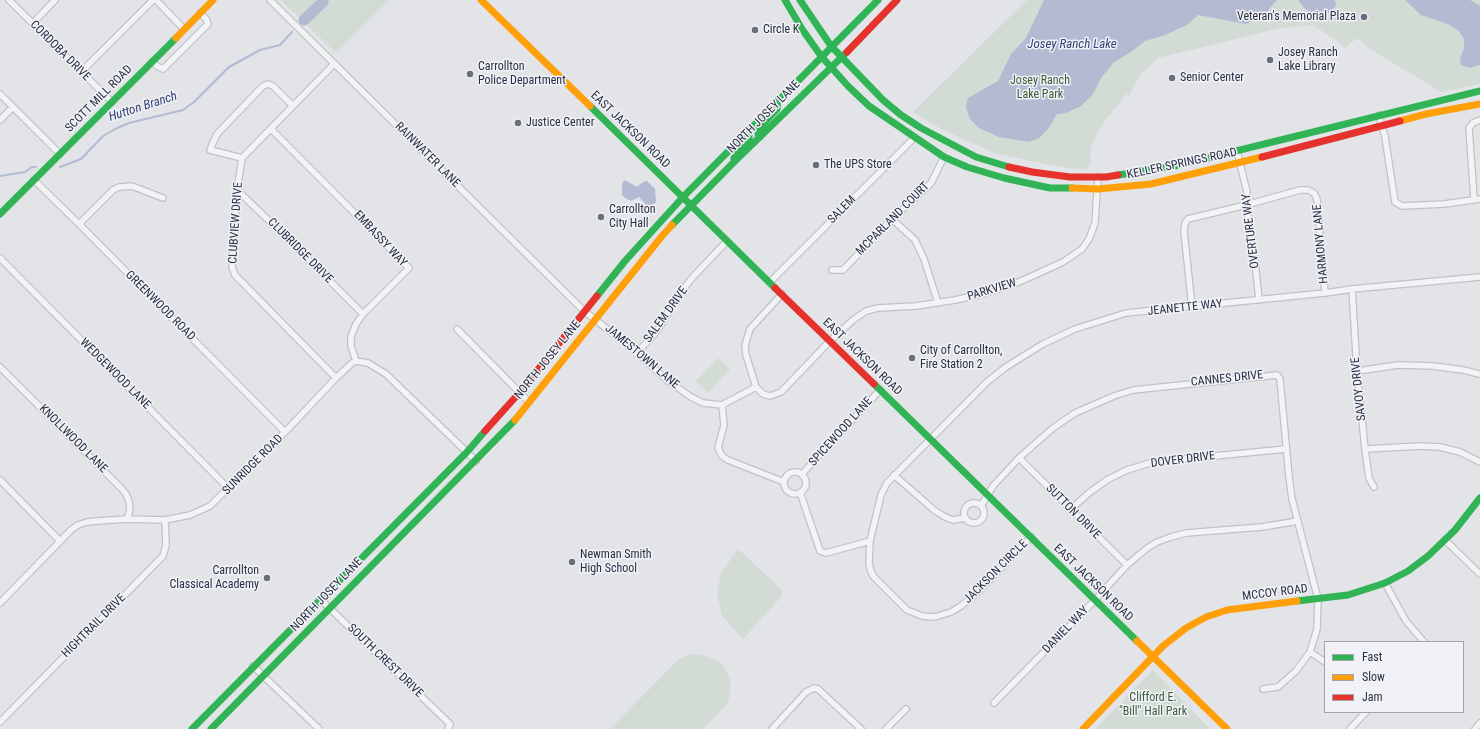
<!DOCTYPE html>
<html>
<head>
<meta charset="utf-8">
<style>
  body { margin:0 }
  #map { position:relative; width:1480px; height:729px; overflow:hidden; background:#e3e4e8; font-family:"Roboto Condensed",sans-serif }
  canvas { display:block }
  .legend { position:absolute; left:1324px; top:641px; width:140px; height:72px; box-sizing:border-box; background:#f1f2f7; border:1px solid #a1a4ae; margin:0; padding:5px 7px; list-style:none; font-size:12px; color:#2a2e41 }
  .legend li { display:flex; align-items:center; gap:8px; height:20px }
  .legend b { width:20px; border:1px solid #a1a4ae }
</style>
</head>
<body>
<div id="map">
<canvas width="1480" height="729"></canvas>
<ul class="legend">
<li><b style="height:5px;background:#30b455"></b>Fast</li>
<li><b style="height:5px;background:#ff9f0a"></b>Slow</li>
<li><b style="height:5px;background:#e5322d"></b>Jam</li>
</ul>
</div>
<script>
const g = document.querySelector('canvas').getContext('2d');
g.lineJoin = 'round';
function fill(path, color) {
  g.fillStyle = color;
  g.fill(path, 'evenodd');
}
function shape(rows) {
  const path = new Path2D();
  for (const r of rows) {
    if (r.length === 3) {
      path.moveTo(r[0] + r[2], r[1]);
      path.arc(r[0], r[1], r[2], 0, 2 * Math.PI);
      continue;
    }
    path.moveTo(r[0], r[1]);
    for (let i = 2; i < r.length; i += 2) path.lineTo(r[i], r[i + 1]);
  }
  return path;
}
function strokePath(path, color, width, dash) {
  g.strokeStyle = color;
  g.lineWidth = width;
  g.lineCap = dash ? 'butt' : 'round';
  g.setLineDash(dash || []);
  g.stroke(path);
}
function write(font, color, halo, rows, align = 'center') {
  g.font = font + ' "Roboto Condensed",sans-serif';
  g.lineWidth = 3;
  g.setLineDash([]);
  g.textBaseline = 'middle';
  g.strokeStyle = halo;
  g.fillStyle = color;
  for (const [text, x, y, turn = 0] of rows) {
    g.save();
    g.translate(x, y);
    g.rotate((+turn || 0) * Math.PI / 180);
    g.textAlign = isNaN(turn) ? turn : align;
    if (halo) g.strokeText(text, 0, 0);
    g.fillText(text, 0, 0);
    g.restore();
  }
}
fill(shape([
  [281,0,389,0,336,53],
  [1027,0,1480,0,1480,84,1441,92,1370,49,1357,38,1345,48,1334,39,1313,25,1280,28,1158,58,1142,73,1135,83,1135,84,1129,96,1126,94,1104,122,1091,145,1090,165,1085,170,1050,165,995,153,943,130,913,112],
  [718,358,730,369,708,393,696,381],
  [738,549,780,588,782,592,781,597,743,639,722,616,717,594,721,573],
  [691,654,702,655,713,658,722,664,728,674,731,684,730,694,727,704,703,729,610,729,680,658],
  [1153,670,1210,729,1095,729]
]), '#d2dbd4');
fill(shape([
  [1044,0,1277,0,1262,17,1246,24,1198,15,1187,25,1165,35,1145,41,1131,52,1114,62,1101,78,1093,94,1081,106,1066,113,1057,114,1048,129,1039,138,1029,142,999,137,979,128,970,119,966,107,968,98,998,81,1011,54,1026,38],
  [1298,0,1335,0,1336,6,1326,15,1312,13,1305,9],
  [1405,0,1470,0,1480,6,1480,65,1470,68,1461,65,1460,58,1464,48,1464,39,1460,32,1450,25,1421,15],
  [625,180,637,187,643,182,647,181,655,189,656,202,653,205,647,206,639,197,631,201,625,198,622,195,622,186,623,182]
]), '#b2bbd2');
strokePath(shape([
  [60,167,81,159,103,136,117,128,129,123,183,110,194,102,229,67,260,50,280,45,292,32],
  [0,176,25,172,32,167,36,167]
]), '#b2bbd2', 2);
strokePath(shape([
  [304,20,323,2,323,0]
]), '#b2bbd2', 11);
const street = shape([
  [9,0,112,102],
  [156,0,184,29],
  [270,0,584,311,629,346,667,380,691,397,703,403,722,405,756,387],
  [33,23,55,0],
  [152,62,157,66,163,69,208,24,206,19,200,13],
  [334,64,242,158,237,190,232,267,235,275,336,378],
  [81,72,153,0],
  [0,94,60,154],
  [1379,115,1385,137,1395,202,1402,206,1444,204,1480,199],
  [0,120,13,107],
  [271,129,409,268,363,314,356,324,351,337,351,346,356,361],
  [1237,151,1247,192,1246,205,1254,252,1259,300],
  [242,158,210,150,212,145,217,134,263,86,268,84,273,86,293,106],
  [34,180,79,224,285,432],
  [237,190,288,239,363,314],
  [1474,199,1469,128,1473,123,1480,120],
  [892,219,915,240,924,259,938,303],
  [79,224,113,190,119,187,132,186,163,198],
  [0,258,229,489],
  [832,270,843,270,892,219,931,183,944,157],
  [770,282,914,138],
  [1352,289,1357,371,1365,449,1369,478,1374,487],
  [782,294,750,329,745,345,746,355,756,387,763,394,770,396,781,392,830,341,853,320,866,311,878,308,916,306,955,300,986,293,1019,282,1063,262,1082,249,1089,239,1095,223,1098,177],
  [1192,307,1184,231,1185,223,1188,219,1246,205,1300,190,1308,190,1314,193,1317,199,1325,293],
  [457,329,529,402],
  [636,353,653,336,661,325,674,301,692,278,727,241],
  [0,367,121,488,126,494,129,501,130,510,127,519],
  [1357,371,1398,365,1433,366,1463,370,1480,374],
  [722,405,724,425,718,448,722,456,728,460,784,482],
  [1365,449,1421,446,1440,447,1460,452,1480,462],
  [1019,458,1127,565],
  [795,483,11],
  [802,474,880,390],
  [894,475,934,510,945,517,953,520,965,518],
  [0,480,60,541],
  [800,492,820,551,826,553,870,541],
  [974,513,10],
  [981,506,993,486,1019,458,1053,428,1075,413,1114,396,1133,390,1277,375,1280,379,1289,477,1292,499,1318,599,1317,629,1310,652,1296,671,1278,687,1263,689],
  [1070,510,1090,492,1107,480,1127,470,1153,462,1286,449],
  [1031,537,977,593,961,606,951,612,935,617,922,616,907,610,874,577,871,572,869,564,870,541,881,495,887,483,987,382,1006,367,1043,344,1075,329,1126,313,1325,293,1352,289,1480,277],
  [1445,540,1480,574],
  [1385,583,1406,621,1424,642],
  [320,599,450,724,448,729],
  [0,603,71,530,78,525,87,522,97,521,127,519,165,520,190,515,210,506,285,432,336,378,352,363,356,361,368,363,386,374,476,461],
  [1310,652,1325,662],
  [253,666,319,729],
  [994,703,1095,600,1127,565,1146,549,1157,542,1171,537,1186,533,1262,527,1298,521],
  [0,722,163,556,166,545,165,520],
  [772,729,806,692,814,688,818,689,861,729],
  [886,729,906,709],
  [1350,729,1366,712],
  [1475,729,1480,723]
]);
strokePath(street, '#c1c2c6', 8);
strokePath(street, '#f2f3f5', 5.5);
strokePath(shape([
  [785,0,802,29,821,56,848,86,869,106,944,157,967,167,1004,178,1050,188,1072,188],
  [800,0,831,46,883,100,901,115,921,128,976,157,1009,167],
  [590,106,775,288],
  [760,137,758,134,759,128,777,109,778,99],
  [734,158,739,150,749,140,749,129],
  [1118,175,1175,166,1480,91],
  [0,214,176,38],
  [672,225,734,162,847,52],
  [597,296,625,261,683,197,878,0],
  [874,384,1137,641],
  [1297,601,1348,595,1385,583,1408,571,1428,556,1455,530,1480,498],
  [192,729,467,452,485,431],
  [211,729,515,420]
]), '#30b455', 7);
strokePath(shape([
  [481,0,590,106],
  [176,38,213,0],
  [1400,121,1426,114,1480,104],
  [1072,188,1098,189,1151,184,1262,157],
  [515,420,662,236,672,225],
  [1137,641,1227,729],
  [1083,729,1163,646,1186,628,1206,617,1227,610,1297,601]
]), '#ff9f0a', 7);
strokePath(shape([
  [847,52,897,0],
  [1262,157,1400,121],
  [1009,167,1032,172,1070,177,1106,177,1118,175],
  [775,288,874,384],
  [485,431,520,392,597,296]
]), '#e5322d', 7);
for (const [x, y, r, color] of [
  [1364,17,4,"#6b6e7b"],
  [755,30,4,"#6b6e7b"],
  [1270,60,4,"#6b6e7b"],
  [470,74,4,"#6b6e7b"],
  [1172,78,4,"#6b6e7b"],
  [518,123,4,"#6b6e7b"],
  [816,165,4,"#6b6e7b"],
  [601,217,4,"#6b6e7b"],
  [912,358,4,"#6b6e7b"],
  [572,562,4,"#6b6e7b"],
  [267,578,4,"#6b6e7b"]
]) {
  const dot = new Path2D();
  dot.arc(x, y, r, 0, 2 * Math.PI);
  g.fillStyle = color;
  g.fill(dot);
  strokePath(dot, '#f1f2f7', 1.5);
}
write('12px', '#2a2e41', '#f1f2f7', [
  ["Veteran's Memorial Plaza",1356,17,"right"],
  ["Circle K",763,30],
  ["Josey Ranch",1278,53],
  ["Lake Library",1278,67],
  ["Carrollton",478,67],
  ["Police Department",478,81],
  ["Senior Center",1180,78],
  ["Justice Center",526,123],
  ["The UPS Store",824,165],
  ["Carrollton",609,210],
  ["City Hall",609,224],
  ["City of Carrollton,",920,351],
  ["Fire Station 2",920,365],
  ["Newman Smith",580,555],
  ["High School",580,569],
  ["Carrollton",259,571,"right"],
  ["Classical Academy",259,585,"right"]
], 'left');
write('12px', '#2a2e41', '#f1f2f7', [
  ["CORDOBA DRIVE",60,51,45],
  ["SCOTT MILL ROAD",99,99,-45],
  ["NORTH JOSEY LANE",764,117,-45],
  ["EAST JACKSON ROAD",630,130,44],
  ["RAINWATER LANE",427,155,45],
  ["KELLER SPRINGS ROAD",1182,164,-12],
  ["SALEM",842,210,-45],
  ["MCPARLAND COURT",893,219,-45],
  ["CLUBVIEW DRIVE",236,223,-86],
  ["OVERTURE WAY",1251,231,-97],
  ["EMBASSY WAY",380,239,47],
  ["HARMONY LANE",1321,244,-95],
  ["CLUBRIDGE DRIVE",300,251,45],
  ["PARKVIEW",992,290,-17],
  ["GREENWOOD ROAD",160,306,45],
  ["JEANETTE WAY",1185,308,-6],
  ["SALEM DRIVE",666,315,-54],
  ["JAMESTOWN LANE",642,357,40],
  ["EAST JACKSON ROAD",862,357,44],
  ["NORTH JOSEY LANE",548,360,-51],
  ["WEDGEWOOD LANE",115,374,45],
  ["CANNES DRIVE",1227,379,-6],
  ["SAVOY DRIVE",1359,389,-96],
  ["SPICEWOOD LANE",841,432,-48],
  ["KNOLLWOOD LANE",73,439,45],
  ["DOVER DRIVE",1183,460,-7],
  ["SUNRIDGE ROAD",253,465,-45],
  ["SUTTON DRIVE",1073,512,45],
  ["JACKSON CIRCLE",996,572,-45],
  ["EAST JACKSON ROAD",1093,583,44],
  ["MCCOY ROAD",1275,593,-7],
  ["NORTH JOSEY LANE",327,595,-46],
  ["HIGHTRAIL DRIVE",94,626,-45],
  ["DANIEL WAY",1066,630,-46],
  ["SOUTH CREST DRIVE",385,661,44]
]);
write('12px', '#385c38', '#f1f2f7', [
  ["Josey Ranch",1040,81],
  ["Lake Park",1040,95],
  ["Clifford E.",1153,698],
  ["\"Bill\" Hall Park",1153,712]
]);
write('italic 13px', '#354574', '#f1f2f7', [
  ["Josey Ranch Lake",1072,45],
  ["Hutton Branch",143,107,-18]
]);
</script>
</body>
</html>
